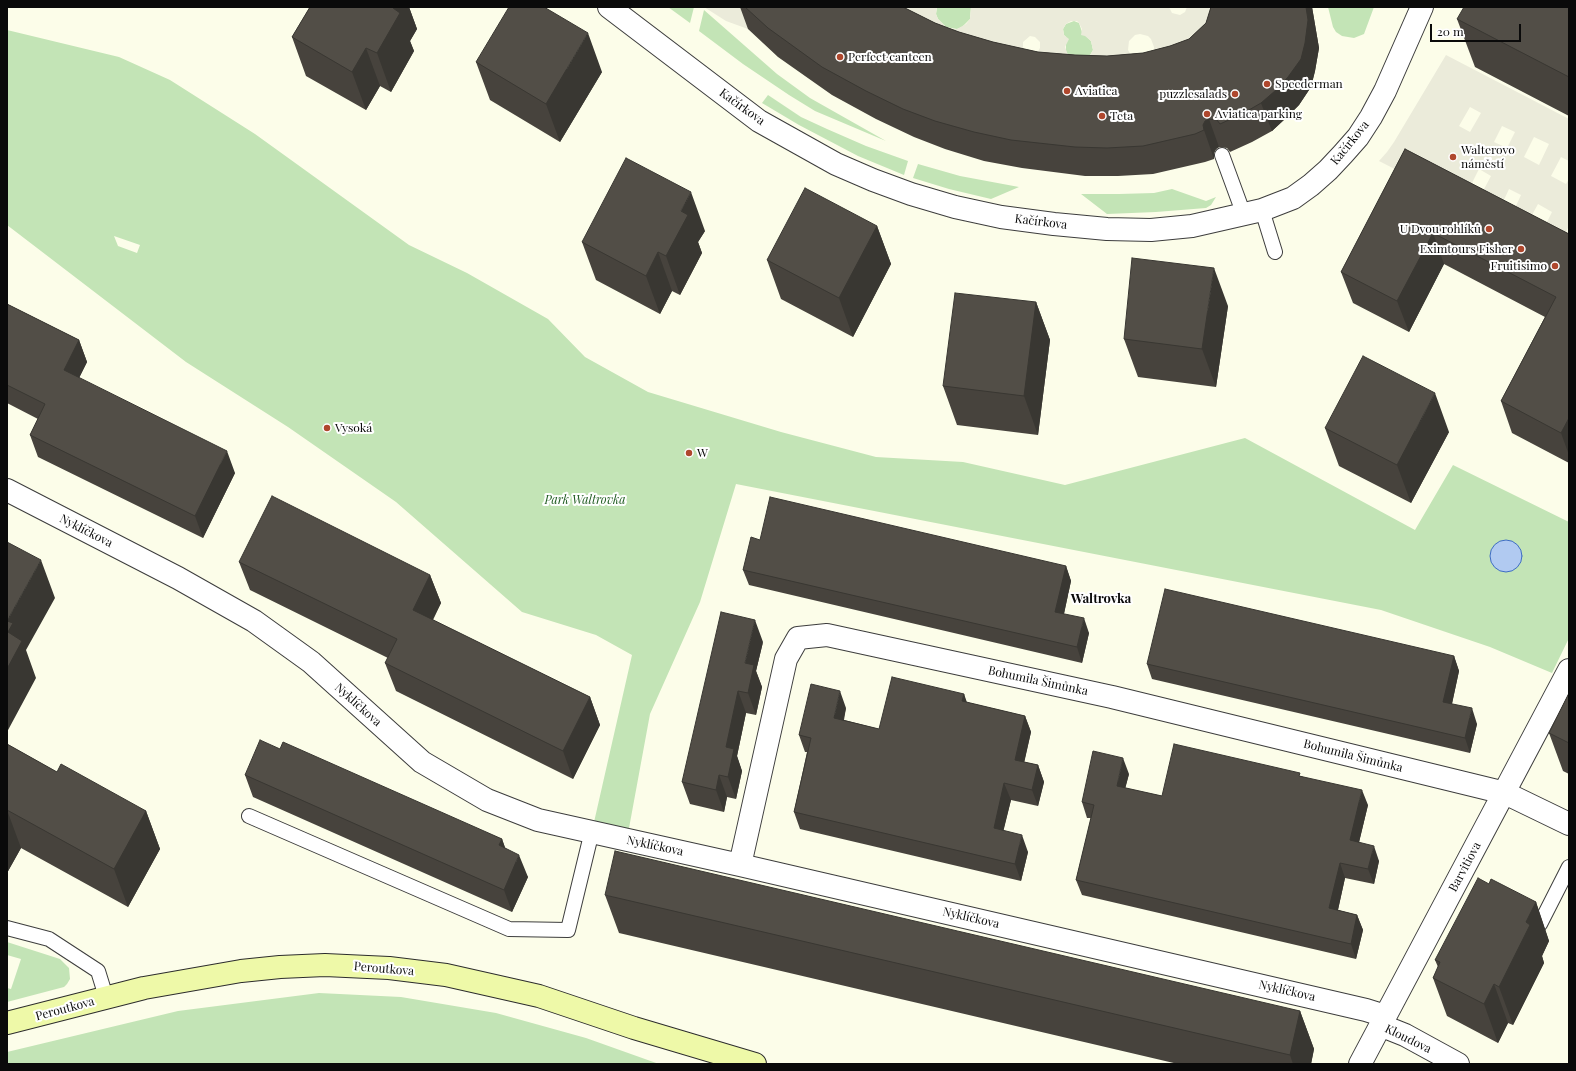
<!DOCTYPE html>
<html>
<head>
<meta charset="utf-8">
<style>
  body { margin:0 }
  #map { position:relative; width:1576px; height:1071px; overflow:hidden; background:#fcfde9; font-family:"Playfair Display",serif }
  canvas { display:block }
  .frame { position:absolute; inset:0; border:8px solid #0a0a0a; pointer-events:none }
  .scale { position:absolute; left:1430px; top:24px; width:91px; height:18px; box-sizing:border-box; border:2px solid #0a0a0a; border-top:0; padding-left:5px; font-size:12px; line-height:14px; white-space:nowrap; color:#0a0a0a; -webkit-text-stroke:3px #fff; paint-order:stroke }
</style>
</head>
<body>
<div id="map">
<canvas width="1576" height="1071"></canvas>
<div class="frame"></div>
<div class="scale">20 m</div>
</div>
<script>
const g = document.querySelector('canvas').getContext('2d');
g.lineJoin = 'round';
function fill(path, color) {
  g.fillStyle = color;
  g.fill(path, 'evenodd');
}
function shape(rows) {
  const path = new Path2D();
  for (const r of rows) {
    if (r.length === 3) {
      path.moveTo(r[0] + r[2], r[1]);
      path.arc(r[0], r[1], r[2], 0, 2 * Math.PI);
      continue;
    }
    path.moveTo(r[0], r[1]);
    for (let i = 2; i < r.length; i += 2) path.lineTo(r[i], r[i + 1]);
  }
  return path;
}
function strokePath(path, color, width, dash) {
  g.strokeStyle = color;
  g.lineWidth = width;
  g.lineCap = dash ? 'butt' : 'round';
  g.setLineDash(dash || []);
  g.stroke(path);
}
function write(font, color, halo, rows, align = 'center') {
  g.font = font + ' "Playfair Display",serif';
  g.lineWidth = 4;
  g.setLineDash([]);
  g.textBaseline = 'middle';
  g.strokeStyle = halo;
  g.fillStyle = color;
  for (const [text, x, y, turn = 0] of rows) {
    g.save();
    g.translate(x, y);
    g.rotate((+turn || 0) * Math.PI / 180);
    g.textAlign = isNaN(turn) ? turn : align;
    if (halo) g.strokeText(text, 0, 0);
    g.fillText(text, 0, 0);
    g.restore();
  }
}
fill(shape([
  [668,7,694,7,690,23],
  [937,7,971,7,970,19,962,27,957,29,946,27,938,19,936,14],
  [1328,7,1374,7,1364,34,1354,38,1342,36,1336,32,1333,27],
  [704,10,777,74,810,98,886,141,815,111,789,95,743,64,699,31],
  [1074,21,1079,23,1082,32,1091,41,1093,50,1089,57,1068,55,1066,51,1066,37,1064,35,1063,29,1066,24],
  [7,30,119,57,170,80,255,134,409,245,467,273,548,319,585,357,648,392,781,432,876,457,963,462,1065,485,1245,438,1415,530,1453,465,1569,522,1569,638,1552,673,1490,647,1381,610,736,484,700,602,650,714,627,839,592,831,632,655,596,635,522,612,396,502,288,427,186,362,7,225],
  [114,236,140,245,137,253,118,246],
  [768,95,801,117,827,129,866,146,908,161,904,175,858,156,799,125,762,103],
  [918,164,960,176,1019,187,991,199,949,189,913,178],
  [1172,189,1206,201,1216,197,1211,205,1206,208,1156,212,1107,214,1081,194,1119,194,1154,193],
  [7,942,60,959,69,968,70,979,67,984,64,987,7,1002,7,988,11,989,21,959,7,955],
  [319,993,401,997,496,1013,586,1038,659,1064,7,1064,7,1052,178,1011]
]), '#c3e4b6');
fill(shape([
  [704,7,769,7,748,29,726,21],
  [865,7,937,7,936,14,938,19,946,27,951,29,957,29,966,24,970,19,971,7,1169,7,1172,13,1180,15,1185,12,1187,7,1211,7,1221,35,1117,84],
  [1071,21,1077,21,1079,23,1082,29,1081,35,1085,36,1091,41,1093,50,1089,57,1068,55,1065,47,1069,39,1064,35,1063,29,1066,24],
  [1140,34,1148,36,1151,39,1154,47,1154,51,1132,57,1128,50,1129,41,1135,35],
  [1030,36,1035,37,1040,42,1040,48,1037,53,1023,50,1023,42],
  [1446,55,1569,119,1569,161,1561,157,1551,176,1566,184,1569,179,1569,226,1565,234,1473,209,1379,161,1387,152,1394,142],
  [1470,107,1481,113,1470,132,1459,126],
  [1502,126,1515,132,1507,148,1494,142],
  [1534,137,1549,144,1539,165,1524,157],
  [1479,169,1491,176,1483,191,1471,185],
  [1509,189,1521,195,1515,208,1503,202],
  [1538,204,1552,212,1547,222,1532,215]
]), '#ebebda');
const water = shape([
  [1506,556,16]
]);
fill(water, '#b1caf1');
strokePath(water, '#3e6dc2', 1);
const lane = shape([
  [1222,155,1244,215],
  [1262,210,1275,252],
  [249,816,509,929,568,930,592,831],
  [1540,924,1569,867],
  [7,928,49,939,98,971,106,997]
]);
const street = shape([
  [609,7,759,121,836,164,873,180,911,194,955,207,1001,217,1054,224,1107,229,1151,230,1192,226,1262,210,1293,198,1311,185,1328,170,1343,154,1358,137,1371,117,1385,91,1422,7],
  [7,490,178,578,254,621,311,662,422,762,487,800,538,820,740,865,1366,1010,1385,1016],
  [740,865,786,659,798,638,827,635,1112,697,1505,793,1569,824],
  [1380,1025,1405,1035,1458,1064],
  [1360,1064,1569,670]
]);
const secondary = shape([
  [7,1023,144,988,241,971,280,967,325,965,389,968,446,975,539,996,634,1028,755,1064]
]);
strokePath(lane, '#3d3d3d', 16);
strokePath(street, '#3d3d3d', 24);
strokePath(secondary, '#2c2c2c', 24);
strokePath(lane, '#fff', 14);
strokePath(street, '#fff', 22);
strokePath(secondary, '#eef9a8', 22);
fill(shape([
  [310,7,409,7,417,29,410,41,414,51,391,92,380,86,366,110,306,76,292,37],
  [740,7,903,7,935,23,959,32,993,42,1038,52,1075,55,1107,56,1143,53,1170,46,1189,39,1206,23,1211,7,1312,7,1319,48,1315,71,1311,87,1299,105,1286,118,1272,131,1252,142,1230,152,1227,148,1219,147,1216,149,1214,153,1214,159,1205,162,1153,174,1118,176,1085,176,1022,168,984,161,945,149,914,137,876,119,832,95,778,57,748,29],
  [1569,7,1569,116,1475,67,1457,19],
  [476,62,602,72,560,142,490,100],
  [1405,149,1569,234,1569,463,1512,433,1501,401,1545,317,1444,264,1409,332,1353,303,1341,272],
  [877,226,891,264,853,337,781,299,767,260],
  [705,231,698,242,702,253,680,295,672,291,660,314,596,280,582,242],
  [1036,302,1050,340,1038,435,957,425,943,386],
  [7,304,79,340,87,362,79,378,235,473,203,538,38,457,30,435,38,419,7,403],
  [1228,306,1216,387,1138,377,1124,339],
  [1325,428,1449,432,1411,503,1339,466],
  [760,540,1066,566,1071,581,1064,614,1089,633,1082,663,749,585,743,570],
  [239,562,430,575,441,603,433,620,590,697,600,725,573,779,396,691,385,663,388,658,250,590],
  [763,642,756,671,762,687,756,715,746,713,737,756,742,771,736,799,727,797,724,812,690,804,682,782],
  [1454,656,1459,671,1452,704,1477,724,1470,753,1152,679,1147,664],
  [1569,693,1569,774,1563,771,1549,733],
  [964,694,966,702,1025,716,1031,732,1024,762,1038,765,1044,782,1038,806,1011,800,1003,831,1028,852,1021,881,800,829,794,812,807,752,805,752,799,735,846,708,844,720,879,729],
  [7,744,57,772,146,811,160,849,128,907,21,848,7,873],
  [280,749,502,839,505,848,528,877,512,912,253,797,245,775],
  [1129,774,1125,788,1162,796,1301,776,1368,805,1359,842,1379,861,1374,884,1345,878,1338,910,1357,915,1363,930,1356,959,1082,895,1076,880,1091,818,1087,818,1082,802],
  [1489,884,1536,902,1549,941,1542,956,1544,963,1513,1025,1508,1023,1498,1043,1447,1016,1433,978,1438,967,1435,960],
  [605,895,1300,1011,1314,1049,1311,1064,1178,1064,619,933]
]), '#47433d');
fill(shape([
  [394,7,409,7,417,29,410,41,414,51,391,92,377,53],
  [1306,7,1312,7,1319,48,1315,71,1311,87,1299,105,1286,118,1272,131,1261,103],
  [588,33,602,72,560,142,546,104],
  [366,48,380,86,366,110,352,72],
  [1209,119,1219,147,1216,149,1214,153,1214,159,1204,130,1203,125,1205,121],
  [691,192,705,231,698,242,702,253,680,295,666,256,681,211],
  [877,226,891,264,853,337,839,298],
  [1433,233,1444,264,1409,332,1397,301],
  [658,252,672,291,660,314,646,276],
  [1214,268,1228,306,1216,387,1202,349],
  [1036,302,1050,340,1038,435,1024,396],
  [79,340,87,362,72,392,64,370],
  [1435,393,1449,432,1411,503,1397,465],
  [1569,418,1569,455,1561,433],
  [227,451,235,473,203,538,195,516],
  [41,560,55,598,26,650,36,678,7,732,7,621],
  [1066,566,1071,581,1061,627,1055,612],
  [430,575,441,603,423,638,413,610],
  [1084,618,1089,633,1082,663,1077,647],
  [755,620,763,642,756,671,762,687,756,715,748,693,745,663],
  [1454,656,1459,671,1449,717,1443,702],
  [738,691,746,713,737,756,742,771,736,799,728,777,726,747],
  [840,691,846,708,840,735,834,718],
  [964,694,970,711,962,701],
  [590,697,600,725,573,779,563,751],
  [1472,708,1477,724,1470,753,1465,738],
  [1025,716,1031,732,1021,777,1015,760],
  [1123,758,1129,774,1122,801,1117,786],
  [1038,765,1044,782,1038,806,1032,790],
  [719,775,727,797,724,812,716,790],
  [1004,783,1011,800,1000,845,994,828],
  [1362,790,1368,805,1356,855,1350,840],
  [7,810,21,848,7,873],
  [146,811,160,849,128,907,114,869],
  [1022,835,1028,852,1021,881,1015,864],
  [502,839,510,861,499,845],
  [1374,846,1379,861,1374,884,1368,869],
  [519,855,528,877,512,912,504,890],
  [1340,863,1345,878,1335,923,1329,908],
  [1536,902,1549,941,1542,956,1544,963,1513,1025,1499,987,1526,922],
  [1357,915,1363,930,1356,959,1351,944],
  [1494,984,1508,1023,1498,1043,1484,1004],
  [1300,1011,1314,1049,1311,1064,1293,1064,1290,1055]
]), '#393732');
const building = shape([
  [310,7,394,7,393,8,400,13,377,53,366,48,352,72,292,37,310,7],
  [509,7,544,7,588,33,546,104,476,62,509,7],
  [745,7,903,7,935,23,959,32,993,42,1038,52,1075,55,1107,56,1143,53,1170,46,1189,39,1206,23,1211,7,1306,7,1308,20,1305,43,1301,59,1288,77,1276,90,1261,103,1242,114,1220,124,1217,120,1209,119,1205,121,1203,125,1204,130,1195,134,1143,146,1107,148,1075,147,1011,140,974,132,935,121,903,109,866,91,822,67,768,28,745,7],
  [1464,7,1569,7,1569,77,1457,19,1464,7],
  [1405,149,1569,234,1569,418,1561,433,1501,401,1556,297,1433,233,1397,301,1341,272,1405,149],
  [626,158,691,192,681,211,688,215,666,256,658,252,646,276,582,242,626,158],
  [805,188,877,226,839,298,767,260,805,188],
  [1132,258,1214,268,1202,349,1124,339,1132,258],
  [955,293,1036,302,1024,396,943,386,955,293],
  [7,304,79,340,64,370,227,451,195,516,30,435,45,404,7,385,7,304],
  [1363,356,1435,393,1397,465,1325,428,1363,356],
  [272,496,430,575,413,610,590,697,563,751,385,663,397,639,239,562,272,496],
  [770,497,1066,566,1055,612,1084,618,1077,647,743,570,751,537,760,540,770,497],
  [7,542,41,560,7,621,13,623,8,632,22,641,7,669,7,542],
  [1165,589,1454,656,1443,702,1472,708,1465,738,1147,664,1165,589],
  [721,612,755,620,745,663,754,665,748,693,738,691,726,747,734,749,728,777,719,775,716,790,682,782,721,612],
  [892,677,964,694,962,701,1025,716,1015,760,1038,765,1032,790,1004,783,994,828,1022,835,1015,864,794,812,811,738,799,735,811,684,840,691,834,718,879,729,892,677],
  [1569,693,1569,743,1549,733,1569,693],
  [260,740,280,749,283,742,502,839,499,845,519,855,504,890,245,775,260,740],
  [7,744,57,772,61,764,146,811,114,869,7,810,7,744],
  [1174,744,1300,773,1299,776,1362,790,1350,840,1374,846,1368,869,1340,863,1329,908,1357,915,1351,944,1076,880,1094,805,1082,802,1093,751,1123,758,1117,786,1162,796,1174,744],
  [615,851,1300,1011,1290,1055,605,895,615,851],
  [1478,878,1489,884,1491,879,1536,902,1526,922,1530,925,1499,987,1494,984,1484,1004,1433,978,1440,962,1435,960,1478,878]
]);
fill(building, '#524e47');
strokePath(building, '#393732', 1);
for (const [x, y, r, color] of [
  [840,57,4,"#af472d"],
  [1267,84,4,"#af472d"],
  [1067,91,4,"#af472d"],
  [1235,94,4,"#af472d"],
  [1207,114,4,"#af472d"],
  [1102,116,4,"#af472d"],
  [1453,157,4,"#af472d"],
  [1489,229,4,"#af472d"],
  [1521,249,4,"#af472d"],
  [1555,266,4,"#af472d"],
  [327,428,4,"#af472d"],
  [689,453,4,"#af472d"]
]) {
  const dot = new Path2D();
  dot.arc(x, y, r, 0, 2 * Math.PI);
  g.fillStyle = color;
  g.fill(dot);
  strokePath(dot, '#fff', 1.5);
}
write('12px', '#0a0a0a', '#fff', [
  ["Perfect canteen",848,57],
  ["Speederman",1275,84],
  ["Aviatica",1075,91],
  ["puzzlesalads",1227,94,"right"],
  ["Aviatica parking",1215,114],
  ["Teta",1110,116],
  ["Walterovo",1461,150],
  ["náměstí",1461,164],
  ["U Dvou rohlíků",1481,229,"right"],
  ["Eximtours Fisher",1513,249,"right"],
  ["Fruitisimo",1547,266,"right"],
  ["Vysoká",335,428],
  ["W",697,453]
], 'left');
write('12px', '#0a0a0a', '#fff', [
  ["Kačírkova",742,107,36],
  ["Kačírkova",1350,143,-51],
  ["Kačírkova",1041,222,7],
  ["Nyklíčkova",86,531,27],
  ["Bohumila Šimůnka",1038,681,12],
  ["Nyklíčkova",358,705,42],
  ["Bohumila Šimůnka",1353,756,14],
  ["Nyklíčkova",655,846,12],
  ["Barvitiova",1465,867,-62],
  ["Nyklíčkova",971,918,13],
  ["Peroutkova",384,969,5],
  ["Nyklíčkova",1287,991,13],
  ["Peroutkova",65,1009,-15],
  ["Kloudova",1408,1039,26]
]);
write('italic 12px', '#205c22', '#fff', [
  ["Park Waltrovka",585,500]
]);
write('bold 13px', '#0a0a0a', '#fff', [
  ["Waltrovka",1101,599]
]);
</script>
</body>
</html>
